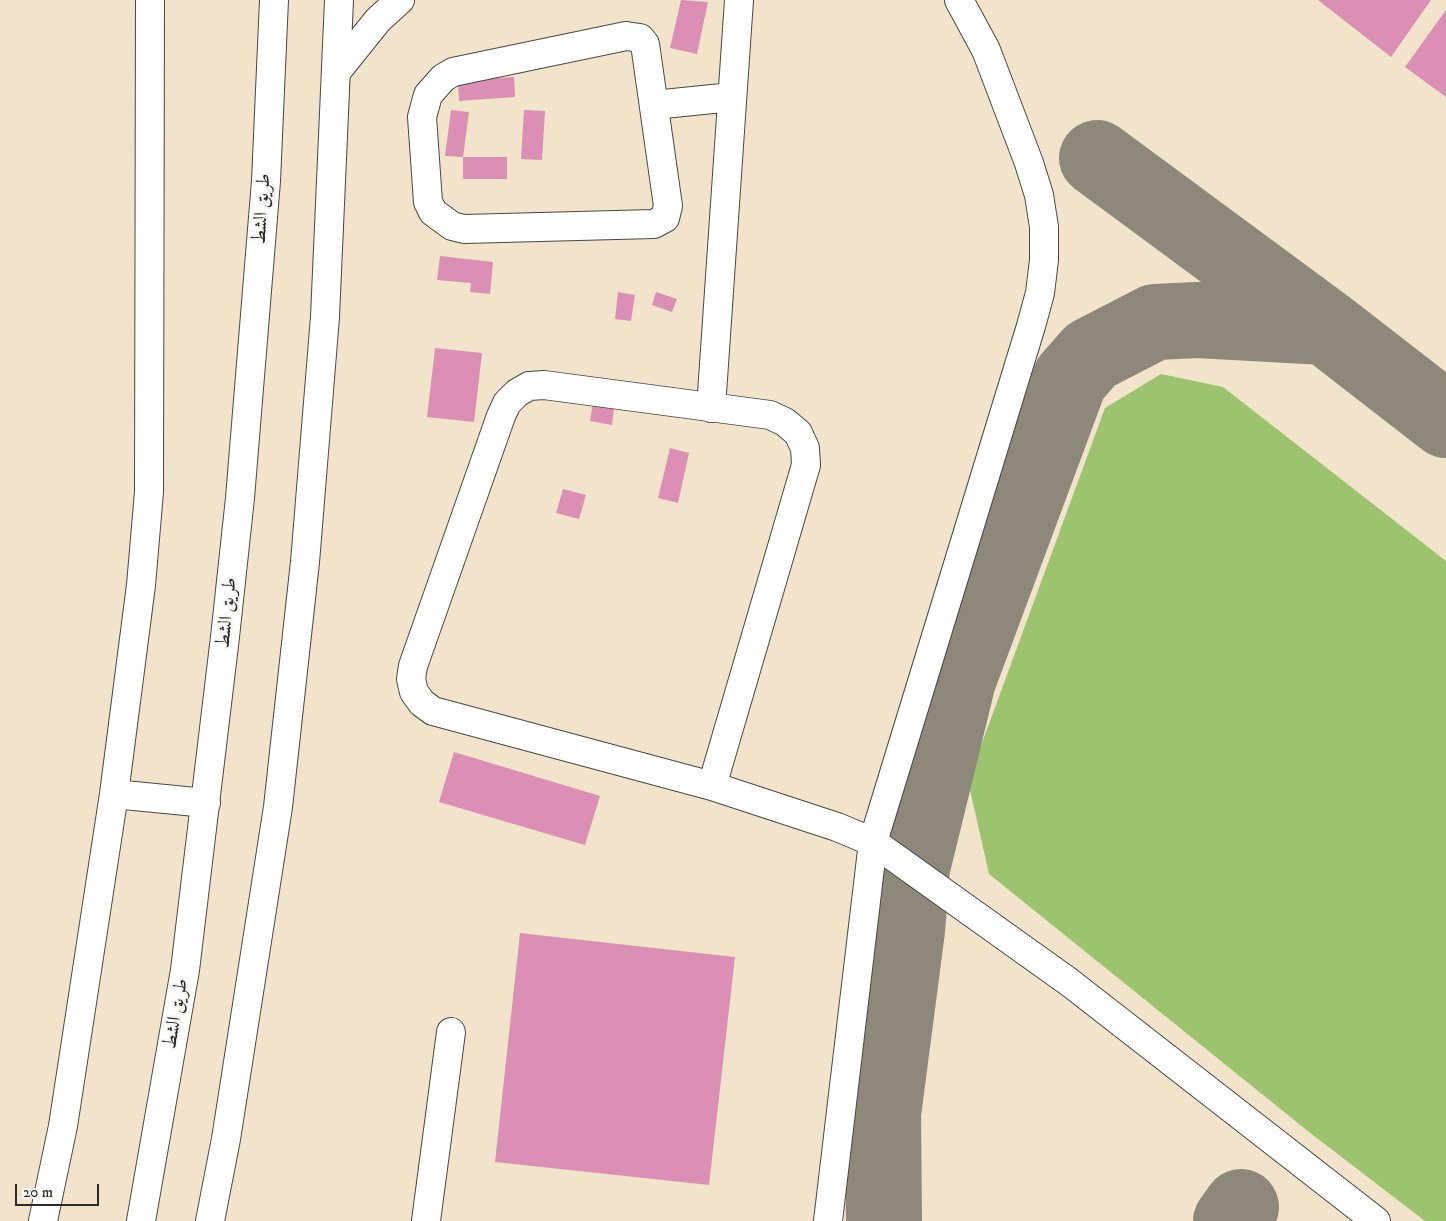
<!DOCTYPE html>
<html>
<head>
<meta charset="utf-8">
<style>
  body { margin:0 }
  #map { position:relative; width:1446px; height:1221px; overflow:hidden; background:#f2e4cb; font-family:"IM FELL DW Pica",serif }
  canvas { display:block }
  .scale { position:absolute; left:15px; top:1184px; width:84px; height:22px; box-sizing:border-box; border:2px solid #2b2b2b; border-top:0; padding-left:6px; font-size:15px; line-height:18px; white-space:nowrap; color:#2b2b2b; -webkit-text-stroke:4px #f6f6f2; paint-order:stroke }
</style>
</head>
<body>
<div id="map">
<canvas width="1446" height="1221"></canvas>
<div class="scale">20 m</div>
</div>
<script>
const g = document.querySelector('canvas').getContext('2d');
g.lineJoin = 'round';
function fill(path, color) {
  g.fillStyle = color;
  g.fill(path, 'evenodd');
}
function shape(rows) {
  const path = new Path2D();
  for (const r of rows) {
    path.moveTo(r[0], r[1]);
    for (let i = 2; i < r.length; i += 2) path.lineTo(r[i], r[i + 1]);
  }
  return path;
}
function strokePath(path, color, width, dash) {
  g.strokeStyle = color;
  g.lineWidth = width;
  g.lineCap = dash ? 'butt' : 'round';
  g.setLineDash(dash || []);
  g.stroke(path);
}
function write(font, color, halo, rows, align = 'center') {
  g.font = font + ' "IM FELL DW Pica",Amiri,serif';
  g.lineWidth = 5;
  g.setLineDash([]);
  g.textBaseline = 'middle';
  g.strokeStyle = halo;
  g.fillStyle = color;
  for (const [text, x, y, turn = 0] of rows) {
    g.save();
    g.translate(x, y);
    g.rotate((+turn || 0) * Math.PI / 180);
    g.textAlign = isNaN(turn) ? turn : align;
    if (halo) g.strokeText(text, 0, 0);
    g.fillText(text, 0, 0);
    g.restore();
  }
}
fill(shape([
  [1161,374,1223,387,1446,561,1446,1221,1425,1221,1309,1132,989,874,968,781,1105,408]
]), '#9cc36e');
strokePath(shape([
  [1097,158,1326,327,1446,420],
  [884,1221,883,1114,907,930,912,868,958,680,1070,379,1091,355,1155,322,1197,320,1326,327],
  [1231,1221,1241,1207]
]), '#8e887b', 76);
fill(shape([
  [681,0,708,2,697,54,670,48],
  [1318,0,1431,0,1391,57],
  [1446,10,1446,97,1405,67],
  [514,77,515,97,459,101,458,81],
  [451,110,469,112,463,157,507,157,507,179,463,179,463,157,445,156],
  [524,110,545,111,542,160,521,159],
  [440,256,493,262,490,294,470,292,471,283,437,280],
  [618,292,635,295,631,321,615,319],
  [656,292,677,299,672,312,652,305],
  [435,348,482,353,474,422,427,417],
  [595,389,616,392,612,425,590,421],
  [670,448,689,453,678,503,658,498],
  [563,489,586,495,579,519,556,513],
  [454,752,600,796,585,845,439,802],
  [520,933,735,957,709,1185,495,1162]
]), '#db8fb4');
const minor = shape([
  [626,36,640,38,645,44,668,206,665,218,654,224,464,229,452,226,433,212,428,202,422,117,428,95,443,78,453,72,626,36],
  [337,71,378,20,400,0],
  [654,105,732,97],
  [711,408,739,0],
  [712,786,806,465,805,448,798,433,785,422,770,415,544,385,529,386,517,393,507,403,501,416,413,666,411,679,414,692,422,703,433,711,712,786,837,827,873,842,1069,982,1376,1221],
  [114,794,206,803],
  [43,1221,63,1126,114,794,141,585,149,492,150,0],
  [426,1221,451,1032],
  [828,1221,873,842,1031,326,1040,293,1044,260,1044,227,1039,195,1029,163,986,50,959,0]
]);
const highway = shape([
  [141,1221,185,970,225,637,240,498,266,181,274,0],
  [210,1221,226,1139,278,807,305,562,325,317,339,0]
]);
strokePath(minor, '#494743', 30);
strokePath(highway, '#494743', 30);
strokePath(minor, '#fff', 28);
strokePath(highway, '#fff', 28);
write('19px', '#2b2b2b', '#f6f6f2', [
  ["طريق الشط",263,209,-86],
  ["طريق الشط",228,613,-84],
  ["طريق الشط",177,1014,-80]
]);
</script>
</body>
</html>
